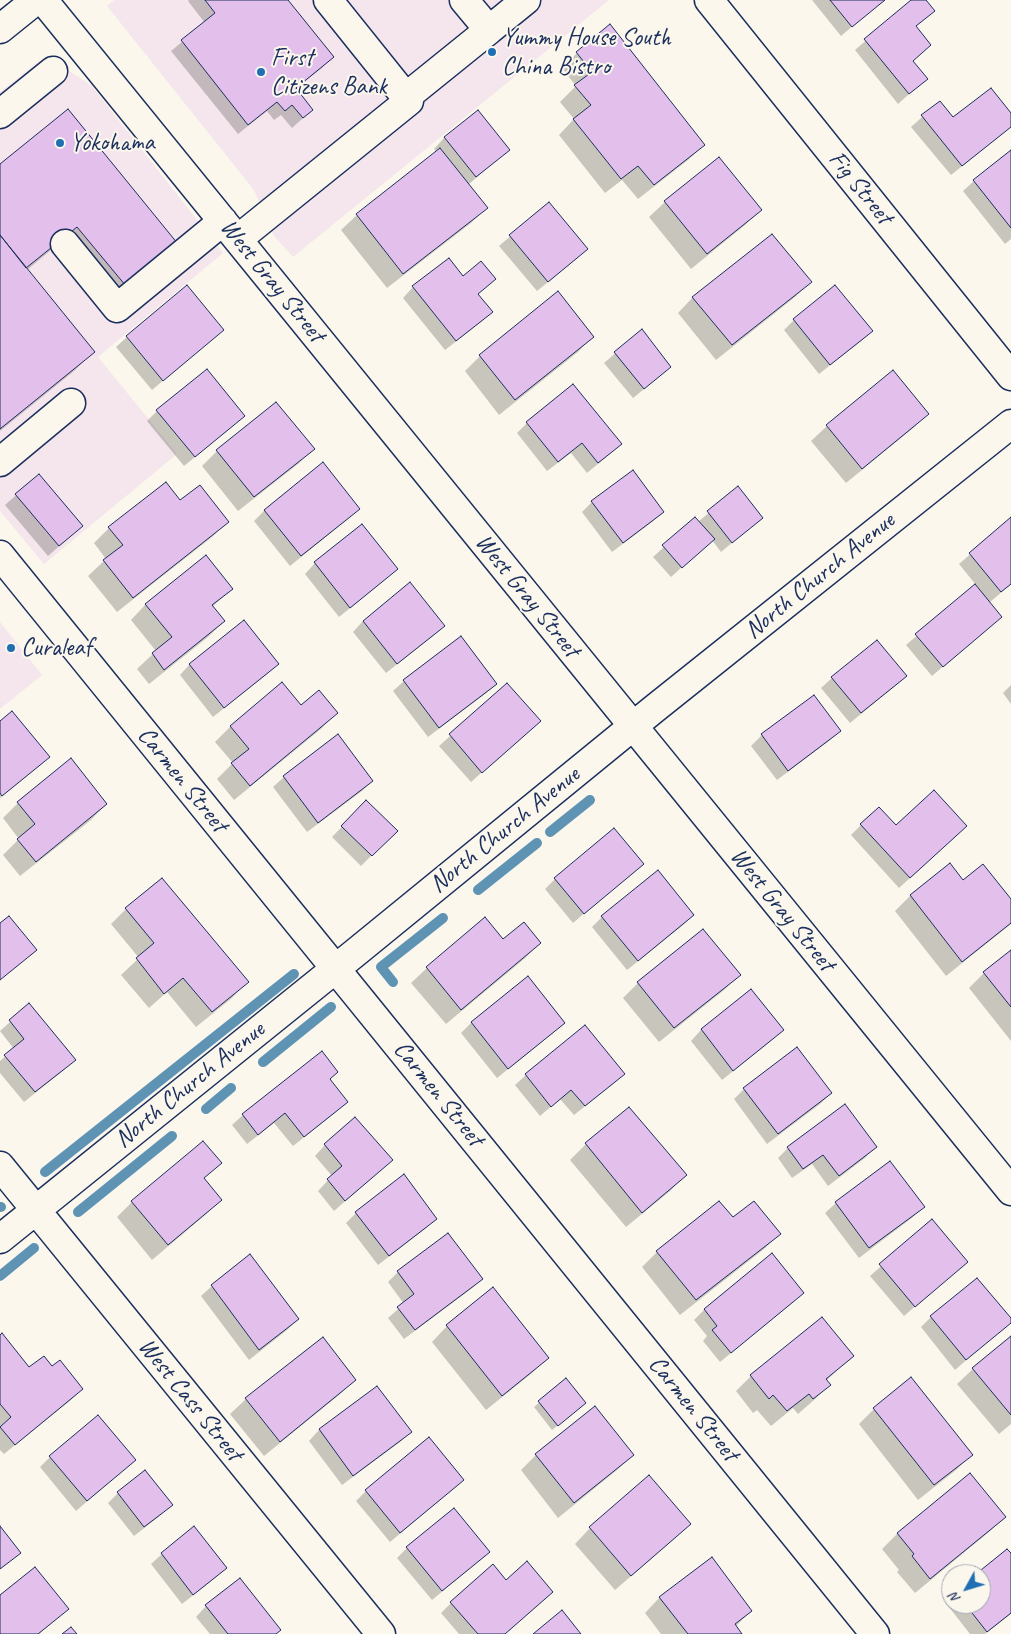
<!DOCTYPE html>
<html>
<head>
<meta charset="utf-8">
<style>
  body { margin:0 }
  #map { position:relative; width:1011px; height:1634px; overflow:hidden; background:#fbf7ec; font-family:Caveat,sans-serif }
  canvas { display:block }
  .north { position:absolute; left:941px; top:1564px; width:50px; height:50px; box-sizing:border-box; background:#fbf7ec; border:1px solid #a1a7b3; border-radius:50%; rotate:231deg; font-size:14px; font-weight:700; line-height:20px; text-align:center; color:#1b2f5e }
  .north::after { content:''; display:block; margin:auto; width:18px; height:22px; background:#1f6fb2; clip-path:polygon(50% 0,100% 100%,50% 72%,0 100%) }
</style>
</head>
<body>
<div id="map">
<canvas width="1011" height="1634"></canvas>
<div class="north">N</div>
</div>
<script>
const g = document.querySelector('canvas').getContext('2d');
g.lineJoin = 'round';
function fill(path, color) {
  g.fillStyle = color;
  g.fill(path, 'evenodd');
}
function shape(rows) {
  const path = new Path2D();
  for (const r of rows) {
    path.moveTo(r[0], r[1]);
    for (let i = 2; i < r.length; i += 2) path.lineTo(r[i], r[i + 1]);
  }
  return path;
}
function strokePath(path, color, width, dash) {
  g.strokeStyle = color;
  g.lineWidth = width;
  g.lineCap = dash ? 'butt' : 'round';
  g.setLineDash(dash || []);
  g.stroke(path);
}
function write(font, color, halo, rows, align = 'center') {
  g.font = font + ' Caveat,sans-serif';
  g.lineWidth = 4;
  g.setLineDash([]);
  g.textBaseline = 'middle';
  g.strokeStyle = halo;
  g.fillStyle = color;
  for (const [text, x, y, turn = 0] of rows) {
    g.save();
    g.translate(x, y);
    g.rotate((+turn || 0) * Math.PI / 180);
    g.textAlign = isNaN(turn) ? turn : align;
    if (halo) g.strokeText(text, 0, 0);
    g.fillText(text, 0, 0);
    g.restore();
  }
}
fill(shape([
  [114,0,609,0,293,257,274,236,254,190,107,6],
  [39,61,61,66,91,85,223,253,98,357,177,454,44,564,0,511,0,92],
  [0,622,42,675,0,709]
]), '#f4e6ec');
fill(shape([
  [189,0,286,0,332,57,322,68,295,89,312,110,292,128,281,115,274,120,267,111,238,134,171,51,205,23,188,1],
  [812,0,883,0,841,36],
  [913,0,924,0,933,11,915,27,912,61,926,79,898,104,855,50],
  [577,53,704,145,688,160,638,199,622,180,605,193,559,135,574,119,560,102,576,86,562,68],
  [939,102,953,119,1011,115,1011,127,951,175,911,127],
  [477,112,508,150,468,185,486,208,471,223,387,288,341,230,357,215,437,152,434,149,444,138],
  [1011,151,1011,239,1005,244,963,191,974,181],
  [0,166,176,244,105,305,57,245,27,270,93,352,74,371,0,431],
  [665,202,760,210,745,225,691,269,649,217],
  [549,203,587,249,576,259,537,291,499,246],
  [494,279,477,295,491,312,481,322,445,350,403,298,413,287],
  [810,282,795,297,716,360,678,313,693,297],
  [794,320,871,331,861,341,819,374,784,330],
  [223,330,152,390,116,347,127,337],
  [641,331,670,367,659,377,633,398,604,363],
  [593,336,578,352,499,415,465,371,480,356],
  [157,411,243,416,233,426,184,466,147,421],
  [927,414,912,429,846,483,811,441,827,426],
  [527,423,620,444,610,454,587,473,571,453,547,471,517,433],
  [313,449,298,464,238,511,202,466,217,451],
  [323,464,359,509,348,519,290,566,254,521,264,511],
  [39,475,82,526,48,556,5,505],
  [738,488,762,518,721,552,712,540,671,577,653,557,695,519,698,522],
  [180,502,228,521,212,537,117,612,88,576,106,559,94,543,109,528],
  [592,502,663,512,652,522,612,552,582,512],
  [1011,519,1011,584,989,603,1001,617,932,676,906,645,976,585,959,564],
  [362,526,396,569,386,579,339,617,305,574,315,563],
  [232,589,212,607,224,621,208,637,149,684,137,669,156,651,131,620,146,604],
  [363,621,443,626,433,636,386,673,353,632],
  [877,642,905,676,895,686,850,723,821,688,832,678],
  [190,664,277,664,267,674,213,717,180,675],
  [404,681,496,684,485,694,428,737,393,691],
  [507,685,529,731,471,782,439,746],
  [1011,685,1011,704,1003,693],
  [813,697,839,731,829,741,777,780,751,746,762,735],
  [336,713,321,729,234,800,217,779,233,763,215,742,231,726],
  [0,722,48,757,38,767,0,798],
  [284,777,372,781,362,791,307,832,273,787],
  [366,802,396,831,361,866,332,837],
  [18,803,106,804,91,820,20,876,3,855,19,839,3,818],
  [861,825,955,837,899,888,851,835],
  [642,864,573,923,545,889,555,879],
  [950,865,963,881,1011,901,1011,924,946,976,895,911,910,896],
  [126,909,247,982,232,998,196,1027,167,992,149,1008,121,975,139,958,111,924],
  [692,915,682,926,627,970,592,927,602,917],
  [503,941,540,943,524,959,446,1024,411,983,427,968],
  [1011,952,1011,1041,969,988,984,973],
  [739,975,724,990,659,1042,623,998,638,983],
  [527,978,564,1022,553,1033,497,1078,461,1033,471,1023],
  [751,991,782,1030,772,1040,722,1080,691,1041,701,1030],
  [29,1005,74,1060,64,1070,24,1102,0,1073,0,1061,14,1049,0,1031],
  [321,1053,329,1080,347,1102,336,1112,293,1146,274,1123,247,1144,232,1125,243,1115],
  [623,1074,613,1084,574,1115,560,1099,540,1116,515,1085,526,1075],
  [744,1089,831,1093,820,1104,767,1144,734,1099],
  [844,1106,875,1147,865,1158,828,1186,812,1164,792,1178,778,1158,788,1148],
  [629,1109,685,1175,670,1191,626,1227,570,1160,586,1144],
  [203,1142,220,1163,203,1179,220,1200,205,1215,152,1260,117,1217,132,1202],
  [325,1145,381,1170,334,1211,318,1191,332,1176,315,1156],
  [890,1163,923,1206,913,1217,859,1258,825,1213,836,1203],
  [356,1213,436,1218,425,1229,378,1265,346,1223],
  [733,1219,779,1234,764,1249,680,1315,642,1267,657,1252],
  [932,1221,966,1262,904,1316,870,1276],
  [772,1255,802,1292,792,1303,720,1362,703,1341,707,1336,694,1320,704,1310],
  [250,1256,298,1319,287,1330,249,1360,201,1296,212,1286],
  [398,1272,481,1279,471,1289,404,1339,388,1318,404,1304,388,1282],
  [977,1279,1011,1319,1011,1321,955,1370,921,1327,931,1317],
  [493,1289,547,1358,532,1373,486,1410,432,1342,447,1326],
  [0,1336,29,1369,81,1389,71,1400,4,1454,0,1450],
  [1011,1337,1011,1424,999,1434,957,1384,973,1369],
  [322,1338,354,1380,339,1395,264,1456,230,1414,246,1399],
  [852,1356,826,1381,829,1385,814,1400,798,1414,793,1408,771,1426,757,1410,753,1413,736,1391,751,1376],
  [566,1380,580,1408,552,1430,534,1407],
  [377,1387,410,1432,400,1442,342,1485,309,1441,319,1430],
  [874,1409,971,1455,956,1470,918,1500,859,1424],
  [429,1439,463,1480,452,1490,390,1542,356,1501,366,1491],
  [536,1455,633,1455,617,1470,558,1518,521,1470],
  [50,1457,135,1460,76,1511,40,1467],
  [970,1475,1004,1517,989,1532,915,1593,897,1572,899,1570,882,1549,897,1534],
  [649,1477,674,1539,615,1590,575,1544,590,1528],
  [118,1493,171,1504,161,1515,134,1536,108,1503],
  [194,1528,226,1568,215,1578,182,1604,151,1564,162,1554],
  [407,1548,489,1552,478,1562,432,1600,397,1558],
  [1011,1555,1011,1614,985,1634,970,1634,945,1602,951,1597,951,1604,981,1604,981,1574,978,1574],
  [0,1596,67,1609,39,1634,0,1634],
  [660,1597,751,1611,735,1627,740,1634,661,1634,645,1613],
  [451,1603,505,1634,459,1634,441,1613],
  [206,1606,275,1634,210,1634,196,1617]
]), '#0003');
strokePath(shape([
  [550,832,590,800],
  [478,890,537,843],
  [393,982,381,967,443,918],
  [263,1062,331,1007],
  [206,1109,231,1088],
  [45,1172,294,974],
  [0,1207,1,1207],
  [78,1212,172,1136],
  [0,1276,34,1248]
]), '#5f93b4', 10);
const building = shape([
  [205,0,288,0,334,57,296,88,313,110,303,118,292,105,285,111,277,102,248,125,181,40,215,13,205,0],
  [830,0,885,0,852,27,830,0],
  [911,0,926,0,935,11,916,26,931,45,913,61,928,79,909,94,864,39,911,0],
  [610,24,705,145,654,185,638,166,621,179,573,119,591,105,574,85,592,72,576,52,610,24],
  [991,88,1011,113,1011,127,962,166,921,115,940,101,953,117,991,88],
  [68,109,178,244,126,286,77,227,26,268,0,235,0,164,68,109],
  [478,110,510,150,476,177,444,137,478,110],
  [440,148,488,208,403,274,356,214,440,148],
  [1011,150,1011,228,973,180,1011,150],
  [719,157,762,210,707,254,664,201,719,157],
  [549,202,588,249,548,282,509,235,549,202],
  [772,234,812,282,732,345,692,297,772,234],
  [0,235,95,352,0,429,0,235],
  [449,258,463,276,481,261,496,279,478,294,493,312,456,341,412,286,449,258],
  [187,285,224,330,163,381,126,336,187,285],
  [835,285,873,331,830,365,793,319,835,285],
  [558,291,594,337,515,400,479,355,558,291],
  [642,329,671,367,644,389,614,352,642,329],
  [207,369,245,416,195,457,156,410,207,369],
  [893,370,929,414,862,469,826,425,893,370],
  [573,384,622,444,598,463,582,443,558,462,526,422,573,384],
  [276,402,315,449,254,497,216,450,276,402],
  [323,462,360,509,301,556,264,510,323,462],
  [633,470,664,512,623,543,591,501,633,470],
  [39,474,83,526,59,546,15,494,39,474],
  [166,482,180,500,200,485,229,522,133,598,103,560,123,545,108,527,166,482],
  [738,486,763,518,732,543,707,511,738,486],
  [695,517,715,539,682,568,662,545,695,517],
  [1011,517,1011,584,1001,592,969,553,1011,517],
  [362,524,398,569,350,608,314,562,362,524],
  [206,555,233,589,212,605,225,621,164,670,152,653,172,637,145,604,206,555],
  [410,582,445,626,397,664,363,621,410,582],
  [975,584,1002,617,943,667,915,634,975,584],
  [244,620,279,664,224,708,189,664,244,620],
  [461,636,497,684,439,728,403,680,461,636],
  [877,640,907,676,861,713,831,677,877,640],
  [282,682,301,705,319,690,338,713,250,786,231,763,249,749,230,726,282,682],
  [507,683,541,721,482,773,449,734,507,683],
  [814,695,841,731,788,771,761,734,814,695],
  [12,711,50,757,2,796,0,793,0,721,12,711],
  [338,734,373,781,318,823,283,776,338,734],
  [71,758,107,804,36,862,17,839,35,824,17,802,71,758],
  [934,790,967,826,910,878,860,824,879,807,896,825,934,790],
  [366,800,398,831,372,856,341,826,366,800],
  [614,828,644,864,584,914,554,878,614,828],
  [950,863,963,880,983,864,1011,899,1011,923,962,962,910,895,950,863],
  [658,870,694,915,638,961,601,916,658,870],
  [162,878,249,982,212,1012,183,978,164,994,136,958,154,943,125,908,162,878],
  [9,916,37,950,0,980,0,923,9,916],
  [485,917,503,939,524,922,541,943,461,1010,426,967,485,917],
  [703,929,741,975,674,1028,637,982,703,929],
  [1011,950,1011,1007,983,972,1011,950],
  [528,976,565,1023,508,1069,471,1022,528,976],
  [751,989,784,1030,733,1071,701,1029,751,989],
  [29,1003,76,1060,35,1092,4,1055,24,1039,9,1020,29,1003],
  [585,1025,625,1074,585,1106,571,1090,551,1107,525,1074,585,1025],
  [797,1047,832,1093,778,1134,743,1088,797,1047],
  [322,1051,338,1072,330,1079,348,1102,304,1137,285,1113,258,1135,242,1114,322,1051],
  [845,1104,877,1147,839,1176,823,1155,803,1169,787,1147,845,1104],
  [629,1107,687,1175,642,1213,585,1143,629,1107],
  [355,1117,393,1160,345,1201,327,1179,342,1166,324,1144,355,1117],
  [203,1141,222,1163,204,1178,222,1200,168,1245,131,1201,203,1141],
  [890,1161,925,1207,869,1248,835,1202,890,1161],
  [404,1174,437,1219,389,1256,355,1212,404,1174],
  [719,1201,733,1217,754,1201,781,1234,696,1300,656,1251,719,1201],
  [932,1219,968,1262,915,1307,879,1264,932,1219],
  [448,1233,483,1279,415,1330,397,1307,414,1294,397,1271,448,1233],
  [772,1253,804,1293,731,1353,712,1330,717,1326,704,1309,772,1253],
  [250,1254,299,1319,259,1350,211,1285,250,1254],
  [977,1278,1011,1318,1011,1323,966,1360,930,1316,977,1278],
  [493,1287,549,1358,502,1396,446,1325,493,1287],
  [822,1317,854,1356,826,1379,831,1385,813,1399,809,1394,787,1411,773,1395,769,1399,750,1375,822,1317],
  [2,1333,29,1367,44,1356,52,1366,60,1360,83,1389,15,1445,0,1427,11,1417,0,1404,0,1335,2,1333],
  [1011,1336,1011,1415,972,1368,1011,1336],
  [323,1337,356,1380,280,1442,245,1398,323,1337],
  [911,1377,973,1455,934,1485,873,1408,911,1377],
  [566,1378,586,1403,558,1426,538,1401,566,1378],
  [377,1386,412,1432,353,1476,319,1429,377,1386],
  [595,1406,634,1455,574,1503,535,1454,595,1406],
  [98,1415,136,1460,87,1501,49,1456,98,1415],
  [429,1437,464,1480,400,1533,365,1490,429,1437],
  [145,1470,173,1505,144,1527,117,1492,145,1470],
  [970,1473,1006,1517,930,1579,912,1556,914,1554,897,1533,970,1473],
  [649,1475,691,1524,631,1576,589,1527,649,1475],
  [454,1508,490,1552,442,1591,406,1547,454,1508],
  [0,1526,21,1553,0,1569,0,1526],
  [194,1526,227,1568,193,1595,161,1553,194,1526],
  [1007,1549,1011,1553,1011,1613,987,1632,965,1604,981,1604,981,1574,976,1574,1007,1549],
  [712,1557,752,1611,735,1624,742,1634,688,1634,659,1597,712,1557],
  [527,1561,553,1592,505,1634,478,1634,450,1602,493,1564,506,1580,527,1561],
  [35,1567,69,1609,38,1634,0,1634,0,1595,35,1567],
  [240,1578,281,1630,276,1634,228,1634,205,1605,240,1578],
  [562,1610,581,1634,533,1634,562,1610],
  [71,1627,77,1634,62,1634,71,1627]
]);
fill(building, '#e2c0eb');
strokePath(building, '#1b2f5e', 1);
const minor = shape([
  [43,0,1011,1191],
  [464,0,489,30,526,0],
  [709,0,1011,376],
  [406,97,489,30],
  [0,114,53,71],
  [238,239,409,101,328,0],
  [65,244,117,308,223,221],
  [0,462,71,403],
  [0,555,875,1634],
  [0,1166,381,1634],
  [0,1239,355,953,654,709,1011,424]
]);
const major = shape([
  [0,29,36,0]
]);
strokePath(minor, '#1b2f5e', 31);
strokePath(major, '#1b2f5e', 31);
strokePath(minor, '#fbf7ec', 28);
strokePath(major, '#fbf7ec', 28);
for (const [x, y, r, color] of [
  [492,52,5,"#1f6fb2"],
  [261,72,5,"#1f6fb2"],
  [60,143,5,"#1f6fb2"],
  [11,648,5,"#1f6fb2"]
]) {
  const dot = new Path2D();
  dot.arc(x, y, r, 0, 2 * Math.PI);
  g.fillStyle = color;
  g.fill(dot);
  strokePath(dot, '#fbf7ec', 2);
}
write('25px', '#1b2f5e', '#fbf7ec', [
  ["Yummy House South",502,38],
  ["China Bistro",502,67],
  ["First",271,58],
  ["Citizens Bank",271,87],
  ["Yokohama",70,143],
  ["Curaleaf",21,648]
], 'left');
write('25px', '#1b2f5e', '#fbf7ec', [
  ["Fig Street",860,188,51],
  ["West Gray Street",272,281,51],
  ["North Church Avenue",820,576,-39],
  ["West Gray Street",527,596,51],
  ["Carmen Street",182,780,51],
  ["North Church Avenue",505,830,-39],
  ["West Gray Street",782,910,51],
  ["North Church Avenue",190,1085,-39],
  ["Carmen Street",438,1094,51],
  ["West Cass Street",190,1400,51],
  ["Carmen Street",693,1409,51]
]);
</script>
</body>
</html>
